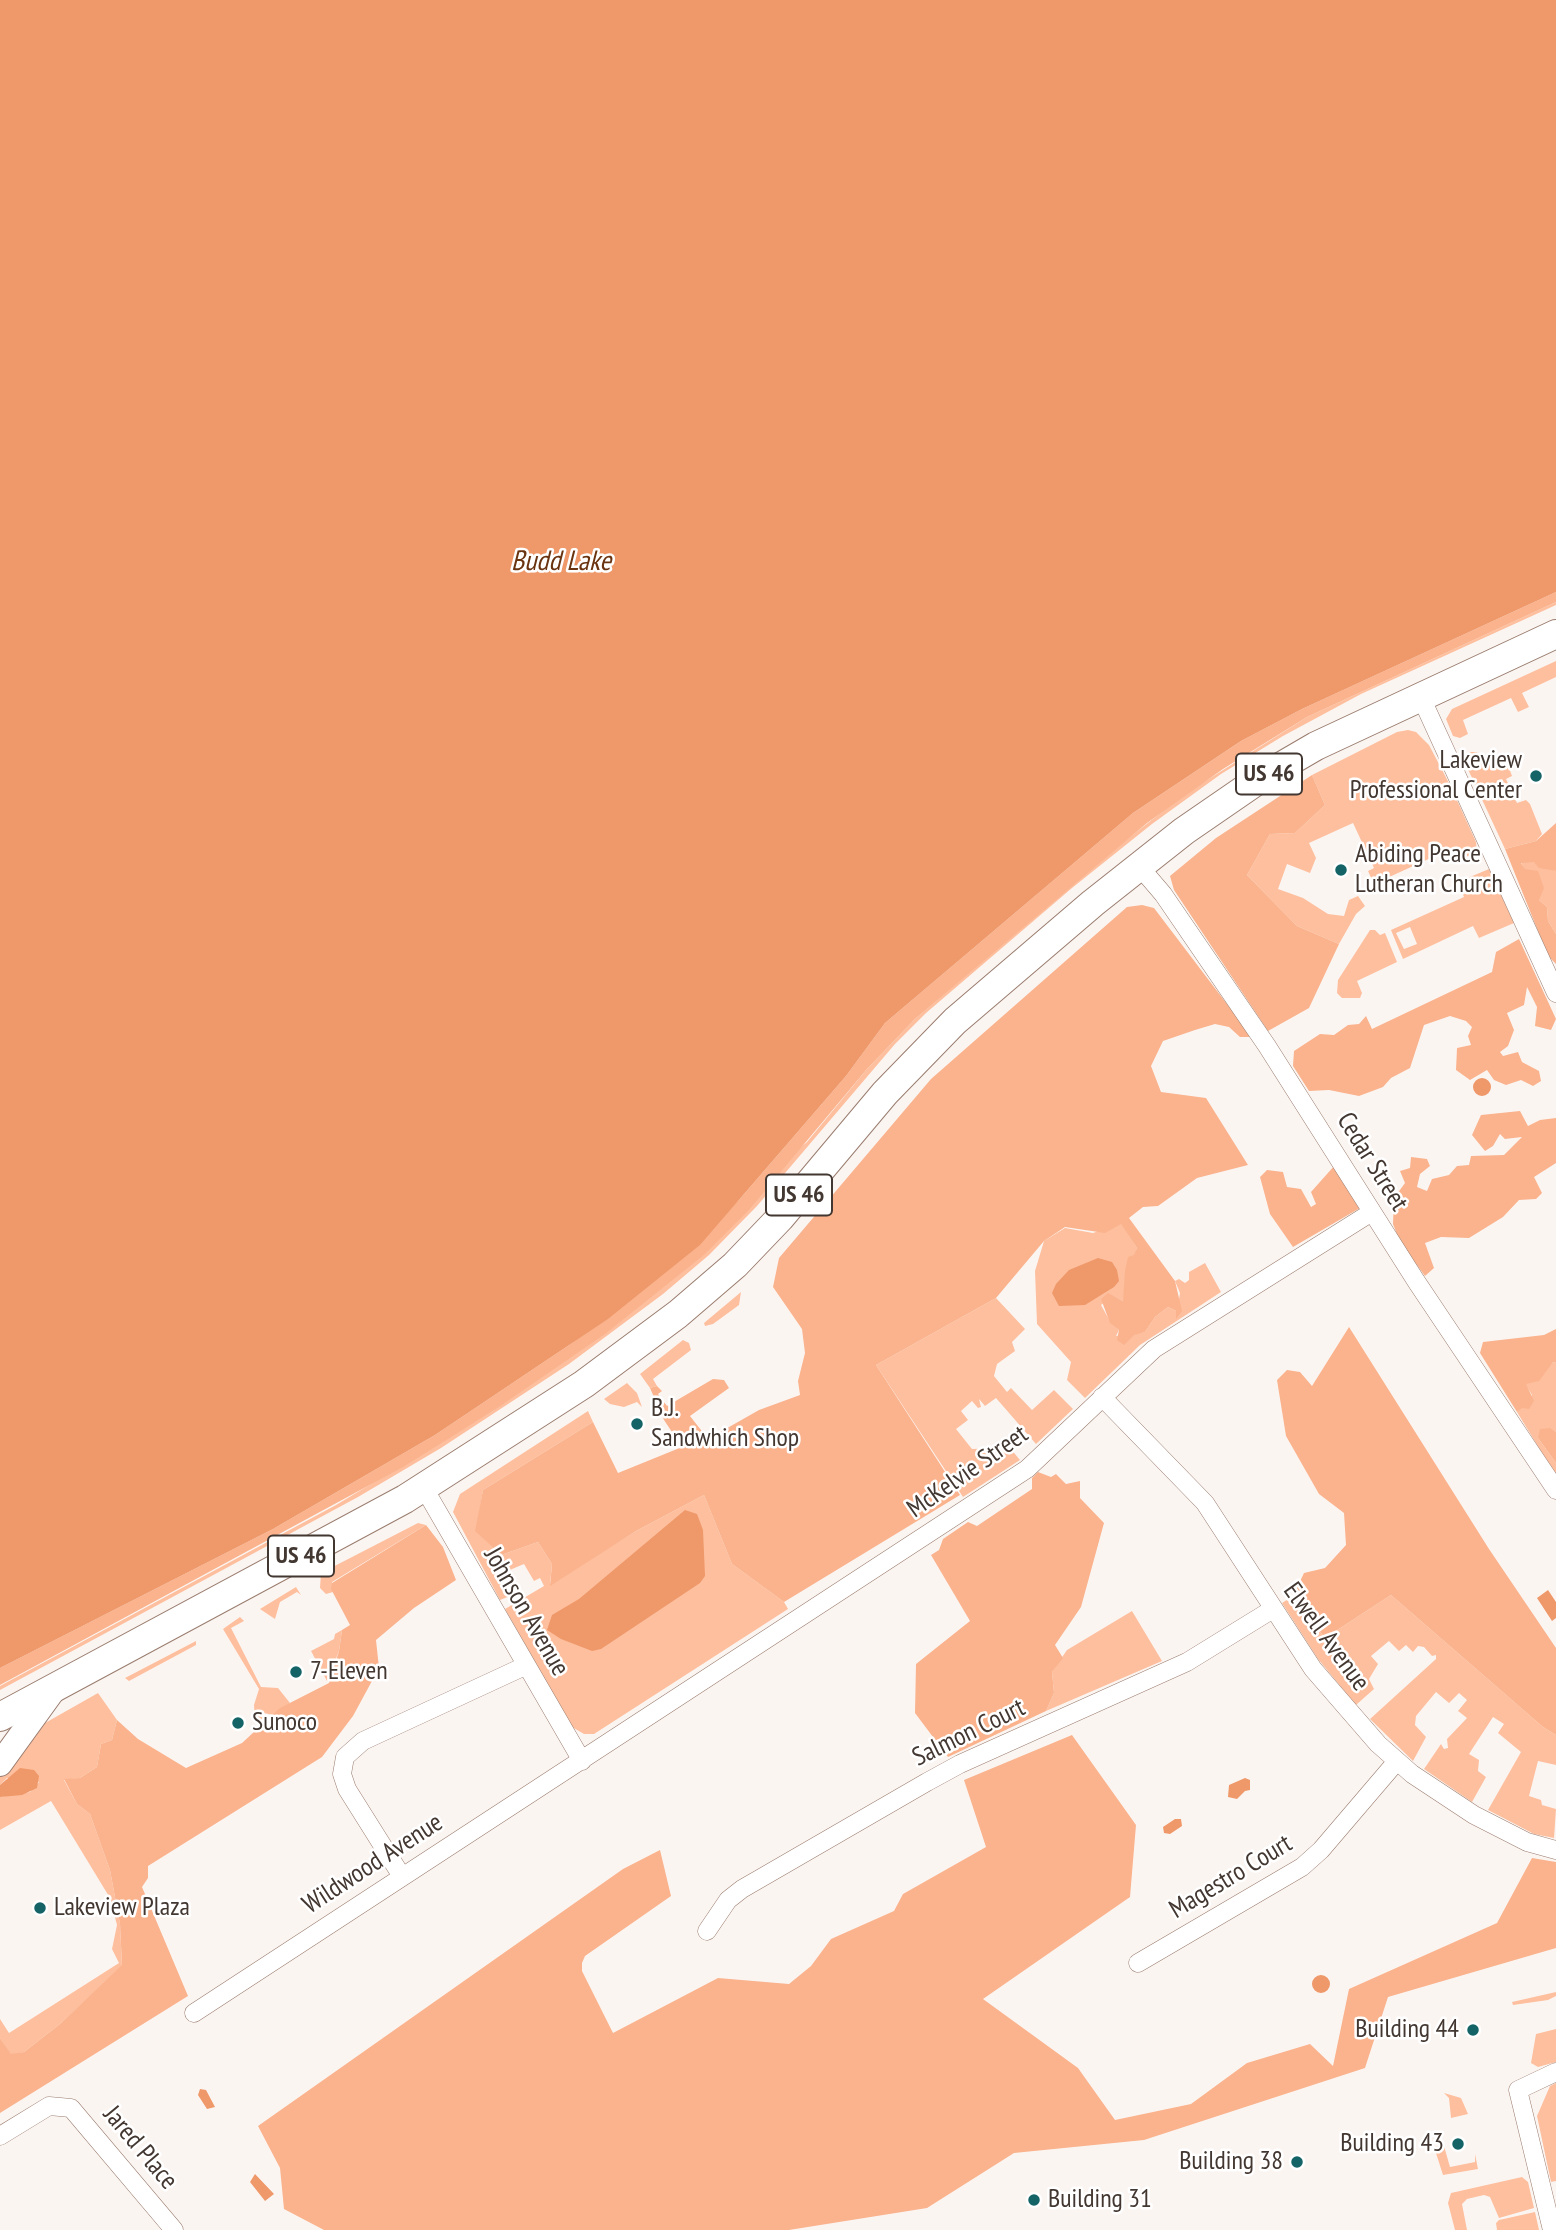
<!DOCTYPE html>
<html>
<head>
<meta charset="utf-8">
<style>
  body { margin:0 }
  canvas { display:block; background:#fbf5f2 }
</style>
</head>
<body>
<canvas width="1556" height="2230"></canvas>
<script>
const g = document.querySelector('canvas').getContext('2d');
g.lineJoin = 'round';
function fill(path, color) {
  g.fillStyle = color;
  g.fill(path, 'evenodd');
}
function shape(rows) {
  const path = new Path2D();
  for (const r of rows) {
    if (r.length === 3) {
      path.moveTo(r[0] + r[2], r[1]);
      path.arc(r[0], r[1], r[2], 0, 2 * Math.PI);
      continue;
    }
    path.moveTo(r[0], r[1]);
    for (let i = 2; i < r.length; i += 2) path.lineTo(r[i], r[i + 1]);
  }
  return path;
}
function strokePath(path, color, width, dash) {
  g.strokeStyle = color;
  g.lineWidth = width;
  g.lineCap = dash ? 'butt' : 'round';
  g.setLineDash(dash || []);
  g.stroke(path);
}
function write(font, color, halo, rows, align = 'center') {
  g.font = font + ' "PT Sans Narrow",sans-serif';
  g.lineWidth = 5;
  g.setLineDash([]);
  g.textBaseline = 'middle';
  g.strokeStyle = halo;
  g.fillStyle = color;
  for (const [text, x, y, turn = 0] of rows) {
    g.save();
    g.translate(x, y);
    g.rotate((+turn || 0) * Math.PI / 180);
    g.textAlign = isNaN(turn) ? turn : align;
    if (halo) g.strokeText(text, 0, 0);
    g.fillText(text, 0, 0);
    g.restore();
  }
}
fill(shape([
  [1556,602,1556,605,1361,694,1283,736,1221,774,1152,824,1072,888,926,1013,895,1044,757,1206,709,1255,663,1294,569,1364,441,1448,358,1497,0,1690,0,1686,336,1505,493,1411,807,1142,867,1069,915,1019,1094,865,1185,794,1307,717],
  [1556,661,1556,677,1522,693,1529,707,1518,712,1511,698,1463,720,1468,734,1460,738,1453,736,1446,719,1452,709],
  [1408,730,1416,732,1429,745,1451,787,1476,842,1477,851,1455,863,1446,851,1374,884,1368,871,1374,868,1353,823,1309,843,1316,858,1310,873,1287,864,1278,889,1303,898,1328,914,1344,916,1349,900,1358,896,1365,906,1356,914,1339,944,1297,926,1247,875,1270,834,1295,833,1325,805,1312,775,1397,732],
  [1470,752,1477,752,1483,767,1519,752,1506,760,1512,776,1506,779,1517,803,1526,800,1530,804,1542,834,1536,841,1505,849,1466,765,1465,759],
  [1521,862,1535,862,1556,871,1556,934,1548,921,1547,907,1539,900],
  [1489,869,1514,923,1479,938,1473,926,1403,959,1391,930,1464,897,1458,882],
  [1410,927,1417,944,1404,949,1396,933],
  [1370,930,1375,930,1380,935,1385,933,1397,962,1357,981,1362,993,1360,998,1342,998,1337,993,1338,980],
  [1121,1223,1137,1248,1123,1301,1113,1296,1101,1305,1111,1323,1119,1330,1116,1336,1145,1332,1155,1317,1168,1307,1176,1311,1176,1318,1180,1293,1175,1281,1179,1279,1185,1283,1189,1280,1189,1272,1205,1263,1221,1292,1140,1345,1085,1398,1067,1380,1071,1362,1037,1324,1035,1271,1044,1241,1065,1228,1093,1233],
  [741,1292,739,1305,713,1324,705,1326,704,1323],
  [996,1298,1025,1329,1012,1342,1015,1351,997,1364,994,1376,1007,1392,1011,1388,1032,1410,1054,1390,1073,1409,1036,1444,996,1398,985,1406,979,1399,981,1407,978,1408,972,1401,961,1411,968,1420,956,1429,972,1449,997,1448,1005,1442,1020,1460,963,1497,876,1365],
  [683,1340,689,1343,691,1350,653,1379,657,1386,650,1388,640,1374],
  [1553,1362,1556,1363,1556,1432,1551,1428,1538,1438,1556,1463,1556,1476,1517,1412,1532,1395,1525,1384],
  [627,1383,637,1393,642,1407,637,1402,624,1407,610,1404,604,1399],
  [588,1411,593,1422,483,1490,476,1531,501,1555,538,1542,552,1564,550,1584,636,1531,704,1495,732,1564,784,1602,788,1609,594,1734,584,1734,572,1727,505,1609,544,1586,540,1578,534,1581,524,1564,505,1572,515,1594,500,1600,453,1512,460,1494],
  [418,1523,426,1525,332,1582,333,1592,326,1594,320,1588,321,1573],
  [296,1587,301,1595,297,1592,280,1602,275,1619,260,1609],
  [1391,1595,1543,1727,1556,1735,1556,1765,1538,1761,1529,1796,1541,1800,1542,1805,1556,1809,1554,1838,1534,1834,1488,1810,1521,1752,1498,1733,1504,1724,1493,1717,1469,1754,1479,1760,1478,1771,1486,1777,1472,1802,1424,1769,1441,1744,1444,1749,1448,1748,1447,1739,1467,1718,1458,1711,1467,1700,1459,1693,1449,1703,1436,1692,1416,1716,1415,1725,1426,1737,1413,1761,1370,1719,1436,1659,1436,1655,1432,1656,1424,1647,1418,1646,1413,1652,1406,1645,1399,1651,1389,1641,1371,1656,1378,1664,1369,1679,1374,1689,1356,1705,1318,1659,1282,1603,1293,1596,1325,1638],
  [1132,1611,1162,1661,1046,1711,1054,1693,1052,1672,1067,1650],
  [240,1617,244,1621,231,1628,261,1687,278,1688,290,1703,273,1715,264,1713,261,1722,255,1720,254,1705,259,1689,223,1629],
  [342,1630,339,1651,327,1681,311,1651,334,1639,335,1634],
  [196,1641,196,1645,129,1681,125,1678],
  [98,1693,117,1720,112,1740,101,1744,97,1767,80,1778,64,1780,77,1804,90,1814,110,1870,120,1924,122,1966,60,2024,24,2052,11,2055,0,2038,0,2019,9,2033,119,1963,112,1949,117,1925,110,1898,51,1801,0,1830,0,1797,30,1792,39,1782,7,1778,0,1785,0,1772,38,1727],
  [1556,1992,1556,1996,1548,2000,1513,2005,1512,2002],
  [1556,2029,1556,2062,1538,2067,1531,2063,1536,2034],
  [1556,2083,1556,2181,1551,2182,1537,2116,1550,2086],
  [1444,2093,1461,2098,1468,2114,1451,2118,1449,2098],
  [1444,2146,1450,2167,1475,2162,1475,2154,1478,2169,1443,2175,1434,2147],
  [1522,2177,1528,2182,1534,2208,1499,2218,1490,2197,1484,2195,1467,2199,1462,2204,1467,2230,1455,2230,1448,2203,1451,2193],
  [1535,2212,1539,2230,1497,2230,1496,2223,1499,2220]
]), '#febf9e');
fill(shape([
  [1556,592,1556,602,1307,717,1223,769,1147,823,915,1019,867,1069,748,1211,705,1254,605,1334,493,1411,403,1467,0,1685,0,1668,273,1529,435,1435,608,1319,700,1245,846,1076,885,1023,1133,813,1241,741,1302,709],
  [1312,775,1325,805,1295,833,1270,834,1247,875,1297,926,1339,944,1309,1008,1268,1031,1174,890,1170,876,1216,838],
  [1556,823,1556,871,1539,868,1534,862,1521,863,1525,869,1538,871,1544,888,1539,900,1547,907,1548,921,1556,934,1556,964,1548,956,1505,849,1536,841],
  [1142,905,1154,908,1252,1037,1240,1037,1229,1027,1215,1024,1195,1030,1163,1041,1151,1066,1161,1092,1206,1098,1248,1165,1197,1178,1158,1206,1143,1207,1129,1218,1175,1281,1182,1311,1176,1319,1176,1311,1168,1307,1155,1317,1145,1332,1134,1335,1124,1345,1117,1340,1119,1330,1110,1323,1101,1299,1108,1293,1123,1301,1125,1271,1128,1257,1134,1255,1137,1248,1121,1224,1105,1233,1065,1227,1044,1241,996,1298,876,1365,960,1495,784,1602,732,1564,704,1495,636,1531,550,1586,552,1564,538,1542,501,1555,475,1531,483,1490,593,1422,618,1473,682,1447,664,1420,650,1388,657,1386,662,1391,658,1394,667,1406,713,1379,724,1380,729,1388,690,1416,708,1439,759,1410,800,1395,798,1381,805,1353,802,1329,773,1287,779,1258,931,1079,1127,907],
  [1519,939,1556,1019,1551,1030,1535,1026,1537,1007,1527,987,1524,1005,1507,1013,1514,1030,1508,1046,1500,1052,1503,1056,1518,1052,1522,1062,1539,1071,1541,1081,1533,1086,1521,1080,1506,1085,1494,1080,1487,1070,1470,1080,1456,1070,1457,1048,1471,1045,1468,1036,1472,1027,1466,1021,1450,1016,1424,1025,1410,1068,1391,1078,1383,1087,1359,1096,1329,1090,1309,1091,1293,1066,1294,1051,1320,1034,1334,1035,1348,1025,1359,1024,1366,1016,1372,1029,1492,972,1496,952],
  [1520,1111,1528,1126,1540,1120,1556,1118,1556,1163,1534,1177,1542,1193,1536,1199,1519,1200,1503,1217,1469,1238,1441,1237,1425,1243,1434,1268,1425,1276,1400,1242,1393,1224,1394,1198,1405,1183,1400,1171,1410,1168,1411,1157,1427,1159,1430,1166,1420,1174,1417,1187,1427,1191,1432,1179,1449,1175,1457,1166,1469,1165,1471,1156,1504,1155,1522,1137,1505,1139,1500,1134,1493,1146,1485,1151,1472,1135,1481,1115],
  [1335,1165,1360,1208,1293,1247,1270,1214,1260,1177,1267,1170,1283,1172,1287,1187,1301,1189,1311,1207,1316,1204,1311,1192],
  [1349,1327,1489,1549,1556,1648,1556,1735,1543,1727,1391,1595,1325,1638,1293,1596,1304,1573,1325,1568,1346,1545,1344,1513,1319,1494,1286,1436,1277,1380,1287,1370,1300,1372,1312,1386],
  [1556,1329,1556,1363,1553,1362,1539,1381,1526,1384,1534,1401,1529,1409,1522,1408,1517,1412,1480,1353,1483,1342,1544,1335],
  [1551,1428,1556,1432,1556,1463,1538,1438,1540,1429],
  [1038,1472,1051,1477,1056,1474,1066,1484,1080,1481,1080,1498,1104,1523,1081,1607,1055,1645,1063,1658,1052,1672,1054,1693,1046,1711,948,1757,915,1713,916,1664,970,1621,931,1555,939,1550,943,1539,968,1522,977,1526,1032,1489,1032,1478],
  [426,1525,443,1547,456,1580,414,1608,376,1640,379,1668,353,1716,322,1757,148,1866,148,1878,142,1887,188,1996,0,2113,0,2038,11,2054,24,2052,60,2024,122,1965,120,1924,110,1870,90,1814,77,1804,64,1779,80,1778,97,1767,101,1744,112,1740,117,1720,138,1739,186,1768,242,1743,280,1708,329,1683,339,1651,342,1630,350,1625,331,1589,332,1583],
  [1072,1735,1136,1825,1130,1897,983,1999,1078,2068,1115,2120,1191,2104,1247,2063,1310,2044,1333,2066,1349,1989,1497,1923,1532,1858,1556,1862,1556,1948,1388,1997,1365,2068,1144,2140,1014,2153,927,2208,789,2230,324,2230,284,2209,280,2168,258,2126,623,1869,660,1850,671,1896,585,1956,582,1963,582,1971,613,2033,718,1978,789,1984,811,1966,831,1939,894,1911,903,1894,986,1847,964,1780]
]), '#fab38d');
fill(shape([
  [0,0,1556,0,1556,592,1302,709,1241,741,1133,813,885,1023,846,1076,700,1245,608,1319,435,1435,273,1529,0,1668],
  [1482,1087,9],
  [1098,1258,1112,1262,1117,1270,1119,1281,1114,1287,1085,1305,1059,1306,1052,1293,1056,1284,1069,1270],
  [685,1510,697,1514,703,1530,705,1576,700,1583,601,1649,592,1651,561,1639,547,1630,552,1615,579,1599],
  [1548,1590,1556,1602,1556,1618,1552,1621,1537,1598],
  [20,1768,34,1770,39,1776,37,1788,22,1795,0,1797,0,1785],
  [1245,1778,1250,1780,1250,1790,1245,1791,1237,1799,1228,1797,1229,1785],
  [1175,1819,1181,1819,1182,1826,1170,1834,1164,1833,1163,1827],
  [1321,1984,9],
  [200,2089,206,2090,215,2107,207,2109,198,2095],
  [255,2174,274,2194,265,2201,250,2182]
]), '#ef9869');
const street = shape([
  [1420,695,1556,993],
  [1139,866,1163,894,1267,1046,1416,1281,1556,1490],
  [1102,1397,1205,1503,1313,1669,1378,1744,1412,1774,1474,1815,1527,1842,1556,1850],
  [424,1488,582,1761],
  [401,1875,347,1789,342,1774,345,1757,363,1741,525,1666],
  [707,1931,728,1900,742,1889,927,1782,960,1764,1187,1662,1273,1609],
  [1138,1963,1302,1867,1321,1850,1397,1761],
  [194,2013,1027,1469,1154,1349,1372,1212],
  [0,2136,49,2106,71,2108,174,2230],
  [1552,2230,1518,2090,1556,2072]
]);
const secondary = shape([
  [0,1764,55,1688]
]);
const primary = shape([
  [0,1717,405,1499,584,1384,678,1314,735,1265,780,1218,885,1093,955,1021,1093,903,1184,831,1261,778,1316,746,1556,634]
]);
strokePath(street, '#9a7d6f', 19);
strokePath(secondary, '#9a7d6f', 26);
strokePath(primary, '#9a7d6f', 30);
strokePath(street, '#fff', 18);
strokePath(secondary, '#fff', 24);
strokePath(primary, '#fff', 28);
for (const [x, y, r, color] of [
  [1536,776,7,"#136367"],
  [1341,870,7,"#136367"],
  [637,1424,7,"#136367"],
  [296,1672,7,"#136367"],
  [238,1723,7,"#136367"],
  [40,1908,7,"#136367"],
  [1473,2030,7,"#136367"],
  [1458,2144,7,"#136367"],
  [1297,2162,7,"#136367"],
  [1034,2200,7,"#136367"]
]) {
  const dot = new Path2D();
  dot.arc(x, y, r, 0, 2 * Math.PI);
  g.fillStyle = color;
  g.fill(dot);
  strokePath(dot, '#fff', 2.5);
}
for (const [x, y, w] of [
  [1269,774,66],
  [799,1195,66],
  [301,1556,66]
]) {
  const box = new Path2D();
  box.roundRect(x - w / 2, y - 20.5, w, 41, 5);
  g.fillStyle = '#fff';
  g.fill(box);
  strokePath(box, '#433731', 2);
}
write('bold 24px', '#433731', null, [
  ["US 46",1269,774],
  ["US 46",799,1195],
  ["US 46",301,1556]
]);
write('26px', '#433731', '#fff', [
  ["Lakeview",1522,761,"right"],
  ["Professional Center",1522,791,"right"],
  ["Abiding Peace",1355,855],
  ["Lutheran Church",1355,885],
  ["B.J.",651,1409],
  ["Sandwhich Shop",651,1439],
  ["7-Eleven",310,1672],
  ["Sunoco",252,1723],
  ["Lakeview Plaza",54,1908],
  ["Building 44",1459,2030,"right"],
  ["Building 43",1444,2144,"right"],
  ["Building 38",1283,2162,"right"],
  ["Building 31",1048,2200]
], 'left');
write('26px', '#433731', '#fff', [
  ["Cedar Street",1372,1162,58],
  ["McKelvie Street",968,1472,-35],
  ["Johnson Avenue",526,1612,60],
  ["Elwell Avenue",1326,1637,54],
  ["Salmon Court",969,1733,-26],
  ["Wildwood Avenue",373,1864,-33],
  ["Magestro Court",1231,1877,-31],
  ["Jared Place",140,2148,50]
]);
write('italic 28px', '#6b3411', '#fff', [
  ["Budd Lake",561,562]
]);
</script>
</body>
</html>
